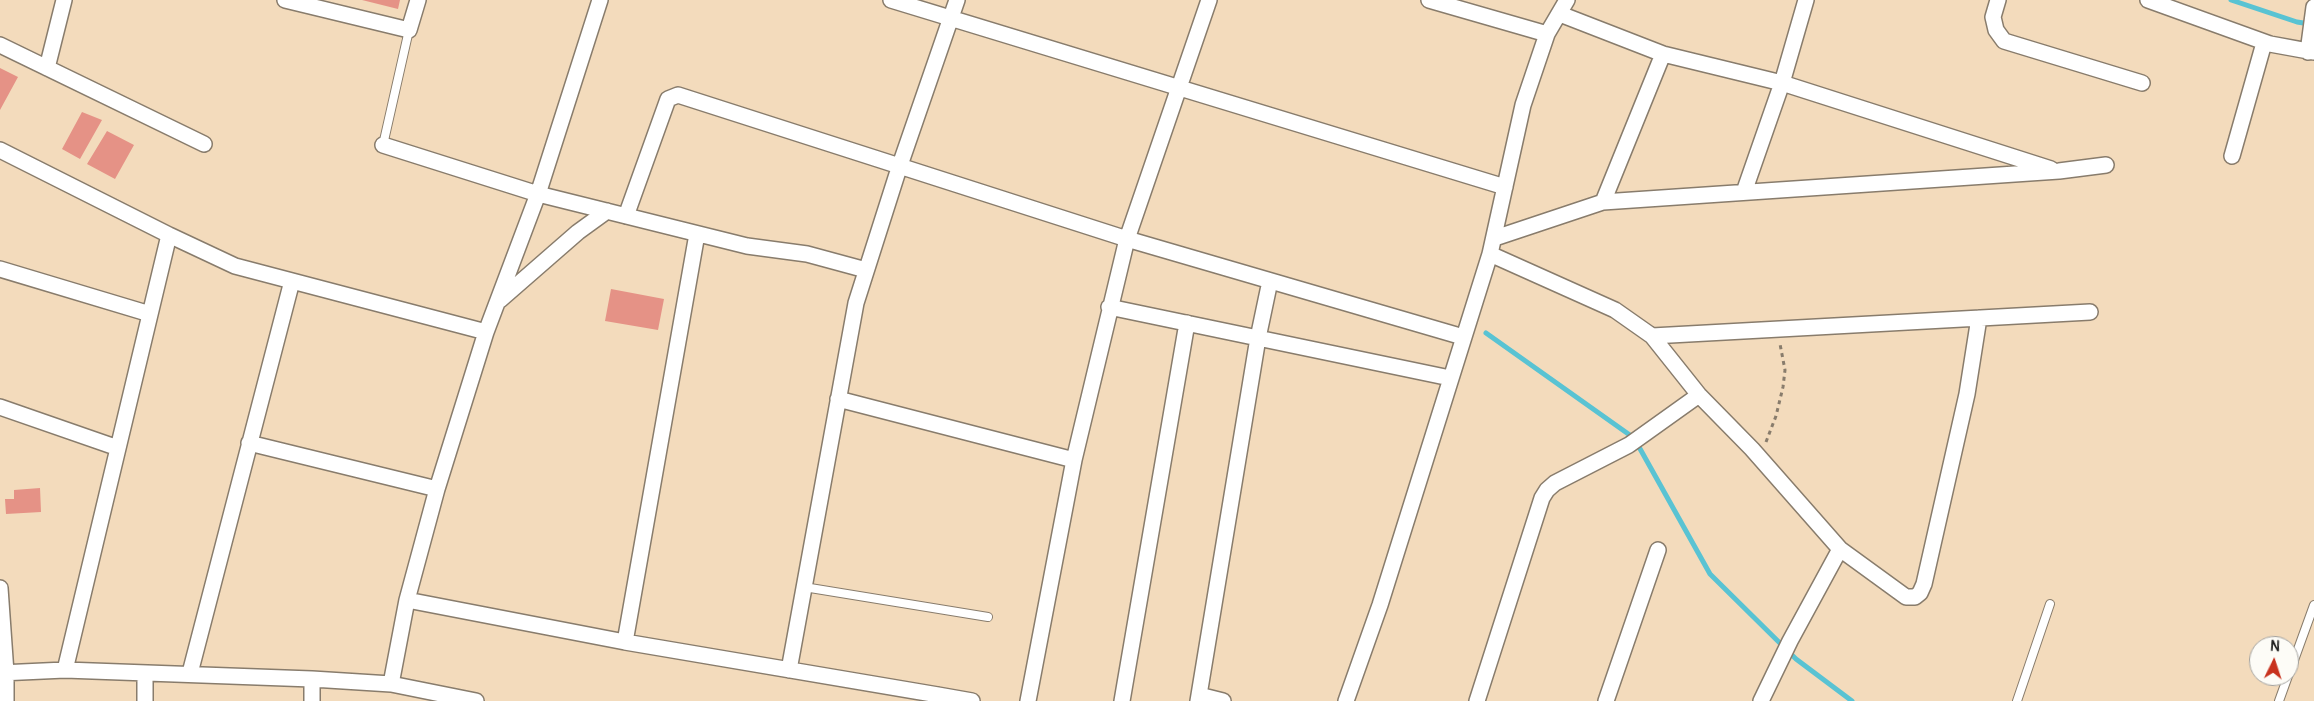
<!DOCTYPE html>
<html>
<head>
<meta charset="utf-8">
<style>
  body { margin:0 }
  #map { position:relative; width:2314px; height:701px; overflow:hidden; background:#f3dbbc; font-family:Pangolin,sans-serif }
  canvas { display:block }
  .north { position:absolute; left:2249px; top:636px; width:50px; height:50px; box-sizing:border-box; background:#fdfcf7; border:1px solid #a3a29f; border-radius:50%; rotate:4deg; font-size:14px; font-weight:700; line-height:20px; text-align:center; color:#1c1c1c }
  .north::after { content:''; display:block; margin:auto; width:18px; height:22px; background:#c8321e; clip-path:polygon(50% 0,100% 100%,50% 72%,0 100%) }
</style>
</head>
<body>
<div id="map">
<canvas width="2314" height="701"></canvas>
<div class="north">N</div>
</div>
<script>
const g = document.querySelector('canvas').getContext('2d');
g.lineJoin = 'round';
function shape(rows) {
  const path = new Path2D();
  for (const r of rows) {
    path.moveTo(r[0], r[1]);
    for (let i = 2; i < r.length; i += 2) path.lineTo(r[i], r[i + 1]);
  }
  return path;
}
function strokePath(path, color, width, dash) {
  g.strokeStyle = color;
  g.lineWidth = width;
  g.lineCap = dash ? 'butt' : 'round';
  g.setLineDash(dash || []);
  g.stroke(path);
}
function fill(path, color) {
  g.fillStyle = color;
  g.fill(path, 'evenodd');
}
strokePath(shape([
  [2231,0,2297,22,2310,24],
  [1486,333,1634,438,1710,574,1796,659,1852,701]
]), '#59c3d3', 5);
fill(shape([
  [362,0,400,0,398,9],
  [0,68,18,77,0,110],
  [82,112,102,120,80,159,62,149],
  [107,131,134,145,115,179,87,164],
  [611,289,664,299,658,330,605,321],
  [40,488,41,512,6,514,5,499,14,499,14,490]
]), '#e59286');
const lane = shape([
  [383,145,409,30],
  [804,587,988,617],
  [2289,674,2314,605],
  [2017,701,2050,604],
  [2279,701,2288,676]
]);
const street = shape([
  [285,0,409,30,418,0],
  [891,0,1505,187],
  [1998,0,1993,17,1996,30,2004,41,2142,83],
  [2148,0,2270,44,2314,52],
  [1560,14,1663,54,1782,83,2051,169],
  [1547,34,1567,0],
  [0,45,204,144],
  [2308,52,2314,7],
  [47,68,64,0],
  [383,145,538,194,747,246,807,254,866,270],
  [0,150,169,235,235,266,486,332],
  [2232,156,2264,43],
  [1744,192,1782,83,1806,0],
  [1603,202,1663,54],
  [626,216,668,99,678,95,1127,239,1463,337],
  [1495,238,1603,202,2059,171,2106,165],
  [1490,254,1615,310,1652,336,1699,395,1752,449,1840,549,1906,597,1915,597,1920,593,1924,584,1967,394,1979,318],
  [0,269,150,314],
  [500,300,578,232,607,211],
  [1109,307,1450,378],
  [1652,336,2090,312],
  [838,399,1074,460],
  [0,407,118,448],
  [249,443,437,489],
  [0,588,6,673,6,701],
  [407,600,625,642,938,695],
  [625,642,697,234],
  [65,670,169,235],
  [789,670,856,303,899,168,957,0],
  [0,673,65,670,312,679,391,684,476,701],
  [190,673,292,281],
  [312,679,312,701],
  [391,684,407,600,437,489,486,332,538,194,600,0],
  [1199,695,1258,338,1270,281],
  [145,701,145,673],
  [937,701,938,695,972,701],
  [1028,701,1074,460,1127,239,1209,0],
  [1122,701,1187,323],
  [1198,701,1199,695,1223,701],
  [1346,701,1380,605,1490,254,1523,105,1547,34,1429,0],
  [1477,701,1542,498,1547,490,1555,483,1629,445,1699,395],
  [1606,701,1658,550],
  [1761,701,1790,641,1840,549]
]);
strokePath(lane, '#887c6c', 10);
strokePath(street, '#887c6c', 18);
strokePath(shape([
  [1766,442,1776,416,1783,387,1785,370,1780,344]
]), '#887c6c', 3, [4, 4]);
strokePath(lane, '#fff', 8);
strokePath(street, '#fff', 15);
</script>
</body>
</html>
